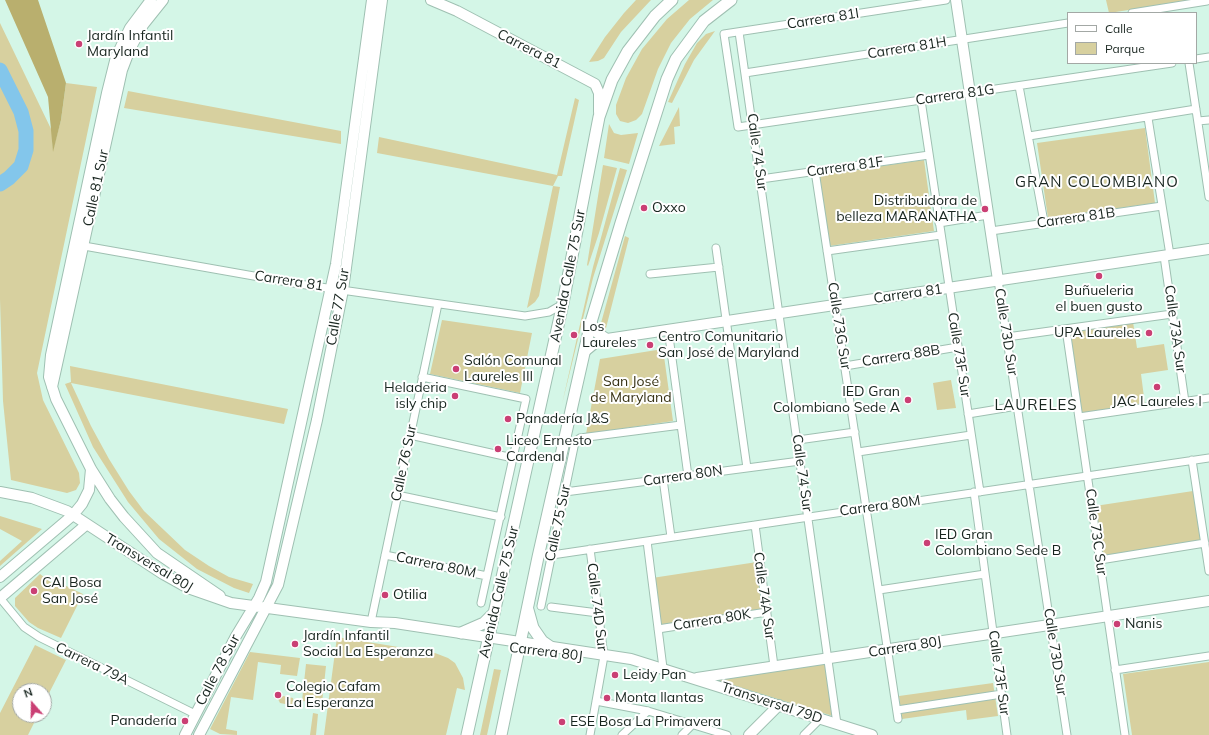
<!DOCTYPE html>
<html>
<head>
<meta charset="utf-8">
<style>
  body { margin:0 }
  #map { position:relative; width:1209px; height:735px; overflow:hidden; background:#d4f6e7; font-family:Mulish,sans-serif }
  canvas { display:block }
  .legend { position:absolute; left:1067px; top:12px; width:130px; height:52px; box-sizing:border-box; background:#fff; border:1px solid #a3a8a5; margin:0; padding:5px 7px; list-style:none; font-size:12px; color:#18251f }
  .legend li { display:flex; align-items:center; gap:8px; height:20px }
  .legend b { width:20px; border:1px solid #a3a8a5 }
  .north { position:absolute; left:12px; top:683px; width:40px; height:40px; box-sizing:border-box; background:#fff; border:1px solid #a3a8a5; border-radius:50%; rotate:340deg; font-size:11px; font-weight:700; line-height:16px; text-align:center; color:#18251f }
  .north::after { content:''; display:block; margin:auto; width:14px; height:18px; background:#ca3f74; clip-path:polygon(50% 0,100% 100%,50% 72%,0 100%) }
</style>
</head>
<body>
<div id="map">
<canvas width="1209" height="735"></canvas>
<ul class="legend">
<li><b style="height:5px;background:#fff"></b>Calle</li>
<li><b style="height:11px;background:#d7d09f"></b>Parque</li>
</ul>
<div class="north">N</div>
</div>
<script>
const g = document.querySelector('canvas').getContext('2d');
g.lineJoin = 'round';
function fill(path, color) {
  g.fillStyle = color;
  g.fill(path, 'evenodd');
}
function shape(rows) {
  const path = new Path2D();
  for (const r of rows) {
    path.moveTo(r[0], r[1]);
    for (let i = 2; i < r.length; i += 2) path.lineTo(r[i], r[i + 1]);
  }
  return path;
}
function strokePath(path, color, width, dash) {
  g.strokeStyle = color;
  g.lineWidth = width;
  g.lineCap = dash ? 'butt' : 'round';
  g.setLineDash(dash || []);
  g.stroke(path);
}
function write(font, color, halo, rows, align = 'center') {
  g.font = font + ' Mulish,sans-serif';
  g.lineWidth = 4;
  g.setLineDash([]);
  g.textBaseline = 'middle';
  g.strokeStyle = halo;
  g.fillStyle = color;
  for (const [text, x, y, turn = 0] of rows) {
    g.save();
    g.translate(x, y);
    g.rotate((+turn || 0) * Math.PI / 180);
    g.textAlign = isNaN(turn) ? turn : align;
    if (halo) g.strokeText(text, 0, 0);
    g.fillText(text, 0, 0);
    g.restore();
  }
}
fill(shape([
  [636,0,651,0,621,32,604,58,598,61,589,62,605,37,624,13],
  [689,0,713,0,690,19,671,43,658,69,642,114,636,120,628,123,620,121,616,114,616,105,626,78,642,49,667,19],
  [1106,0,1193,0,1109,13],
  [0,23,52,131,53,150,61,120,66,83,97,87,37,373,43,400,79,473,80,483,76,490,67,493,11,480,3,401,0,299],
  [715,31,694,60,672,103,668,102,685,64,697,43,706,34],
  [128,91,341,131,341,144,124,108],
  [575,98,579,100,562,176,558,176,553,186,560,187,539,296,535,302,527,308,553,186,377,153,379,137,557,175],
  [679,107,680,126,674,127,675,144,659,146],
  [609,124,614,133,621,135,638,133,629,164,604,158],
  [1145,128,1155,203,1048,218,1037,143],
  [924,160,934,231,829,246,819,175],
  [603,165,617,168,599,233,588,266,587,265],
  [620,168,627,170,593,278,562,404,593,267],
  [625,236,629,238,605,332,601,323],
  [442,320,532,333,520,393,430,374],
  [1133,322,1137,348,1164,344,1168,370,1141,374,1145,405,1082,414,1070,332],
  [663,349,673,421,586,434,600,359],
  [70,366,288,409,284,424,71,383,91,426,109,459,129,491,144,511,185,550,209,566,229,577,253,584,249,593,234,588,197,569,159,539,128,502,93,447,65,384,71,382],
  [951,380,956,408,937,410,933,383],
  [1193,491,1201,541,1102,556,1095,506],
  [0,516,42,529,0,566,0,561,22,541,0,529],
  [757,562,763,611,660,625,652,578],
  [40,574,57,587,60,583,83,594,61,638,38,628,29,622,15,606,15,598],
  [337,637,435,653,448,658,455,663,463,678,465,690,457,688,446,735,324,735],
  [35,645,66,660,44,703,44,691,20,691,20,715,38,715,28,735,0,735,0,713],
  [250,652,300,658,297,676,280,674,281,665,258,662,253,700,231,697,226,729,237,731,237,735,220,734,210,729],
  [1209,662,1209,735,1132,735,1123,674],
  [826,663,833,716,716,680],
  [306,664,326,666,322,703,302,701],
  [494,669,501,670,487,735,480,735],
  [993,683,998,716,967,720,966,710,902,719,899,696],
  [283,696,293,698,294,703,290,705,280,703,278,699],
  [313,713,318,714,316,735,310,735]
]), '#d7d09f');
fill(shape([
  [5,0,38,0,66,83,61,120,53,152,48,97]
]), '#b9af6e');
strokePath(shape([
  [0,70,21,112,26,131,26,150,21,166,9,178,0,184]
]), '#83c6eb', 15);
const street = shape([
  [946,0,724,34,738,127,1172,63],
  [1132,13,1207,1],
  [739,32,837,724],
  [1196,59,1209,57],
  [1189,63,1209,197],
  [745,73,1068,23],
  [1019,86,1044,222],
  [921,100,980,492],
  [1148,118,1170,255],
  [1198,121,1209,120],
  [1029,136,1196,109],
  [815,171,898,719],
  [761,179,929,155],
  [939,223,988,215],
  [991,231,1162,206],
  [84,246,299,284,525,316,549,312,563,304],
  [716,248,747,468],
  [827,251,941,235],
  [1164,256,1185,402],
  [650,274,719,267],
  [998,280,1067,735],
  [668,329,688,476],
  [1066,329,1125,735],
  [1007,337,1172,314],
  [845,366,958,347],
  [422,377,526,399,481,603],
  [968,414,1017,406],
  [1079,417,1209,398],
  [410,435,513,458],
  [798,440,855,432],
  [858,452,971,435],
  [1192,460,1209,571],
  [663,479,671,537],
  [565,492,800,461],
  [974,492,1007,735],
  [397,495,501,517],
  [755,525,774,666],
  [647,541,663,668],
  [385,555,487,576],
  [552,555,1209,458],
  [1100,560,1205,543],
  [879,590,985,574],
  [0,598,24,627,39,637,195,714],
  [541,606,575,442,580,438,681,425],
  [551,607,598,613],
  [371,622,438,304],
  [658,629,767,612],
  [1115,670,1209,656],
  [596,701,648,711,727,735],
  [897,710,1002,694],
  [590,735,604,656,590,549],
  [622,735,648,711],
  [682,735,693,724],
  [804,735,820,719]
]);
const secondary = shape([
  [151,0,130,28,116,57,107,93,51,355,49,377,56,399,91,469,110,499,124,517,157,553,220,596],
  [431,0,457,11,595,84,599,93,599,112],
  [956,0,998,280],
  [591,322,596,332,607,339],
  [584,352,595,343,607,339,1209,249],
  [52,387,122,70,130,49,143,25,163,0],
  [0,492,32,498,67,511,163,574,188,588,231,603,371,622,395,623,631,659,872,735],
  [0,577,73,515,82,504,89,490,91,469],
  [0,598,87,524],
  [697,678,1209,601],
  [185,735,236,636,259,598,266,582,336,264,372,0],
  [199,735,278,585,317,420,343,290,382,0],
  [749,735,779,705]
]);
const primary = shape([
  [528,610,533,628,542,641,552,648],
  [461,633,484,623,494,613],
  [467,735,563,303,599,117,612,80,628,51,655,16,672,0],
  [501,735,538,557,591,322,621,223,667,79,676,59,704,21,731,0]
]);
strokePath(street, '#9fc0b2', 9);
strokePath(secondary, '#9fc0b2', 12);
strokePath(primary, '#9fc0b2', 13);
strokePath(street, '#fff', 7);
strokePath(secondary, '#fff', 10);
strokePath(primary, '#fff', 11);
for (const [x, y, r, color] of [
  [79,44,4,"#ca3f74"],
  [644,208,4,"#ca3f74"],
  [985,209,4,"#ca3f74"],
  [1099,276,4,"#ca3f74"],
  [1149,333,4,"#ca3f74"],
  [574,335,4,"#ca3f74"],
  [650,345,4,"#ca3f74"],
  [456,369,4,"#ca3f74"],
  [1157,387,4,"#ca3f74"],
  [455,396,4,"#ca3f74"],
  [908,400,4,"#ca3f74"],
  [508,419,4,"#ca3f74"],
  [498,449,4,"#ca3f74"],
  [927,543,4,"#ca3f74"],
  [34,591,4,"#ca3f74"],
  [385,595,4,"#ca3f74"],
  [1117,624,4,"#ca3f74"],
  [295,644,4,"#ca3f74"],
  [615,675,4,"#ca3f74"],
  [278,695,4,"#ca3f74"],
  [607,698,4,"#ca3f74"],
  [185,721,4,"#ca3f74"],
  [562,722,4,"#ca3f74"]
]) {
  const dot = new Path2D();
  dot.arc(x, y, r, 0, 2 * Math.PI);
  g.fillStyle = color;
  g.fill(dot);
  strokePath(dot, '#fff', 1.5);
}
write('14px', '#18251f', '#fff', [
  ["Carrera 81I",823,19,-9],
  ["Carrera 81H",907,48,-9],
  ["Carrera 81",529,49,27],
  ["Carrera 81G",955,95,-8],
  ["Calle 74 Sur",757,152,82],
  ["Carrera 81F",845,167,-8],
  ["Calle 81 Sur",96,188,-78],
  ["Carrera 81B",1076,218,-8],
  ["Avenida Calle 75 Sur",568,276,-79],
  ["Carrera 81",289,281,9],
  ["Carrera 81",908,294,-8],
  ["Calle 77 Sur",338,307,-80],
  ["Calle 73G Sur",839,326,81],
  ["Calle 73A Sur",1175,329,82],
  ["Calle 73D Sur",1006,332,81],
  ["Calle 73F Sur",959,355,81],
  ["Carrera 88B",901,356,-9],
  ["Calle 76 Sur",404,463,-78],
  ["Calle 74 Sur",802,473,82],
  ["Carrera 80N",683,476,-8],
  ["Carrera 80M",880,506,-8],
  ["Calle 75 Sur",558,523,-78],
  ["Calle 73C Sur",1096,532,82],
  ["Transversal 80J",149,563,31],
  ["Carrera 80M",436,565,12],
  ["Avenida Calle 75 Sur",499,592,-77],
  ["Calle 74A Sur",764,596,82],
  ["Calle 74D Sur",597,607,83],
  ["Carrera 80K",712,620,-9],
  ["Carrera 80J",905,647,-9],
  ["Carrera 80J",546,652,7],
  ["Calle 73D Sur",1055,652,81],
  ["Carrera 79A",92,664,26],
  ["Calle 78 Sur",218,670,-62],
  ["Calle 73F Sur",999,673,82],
  ["Transversal 79D",772,703,18]
]);
write('14px', '#18251f', '#fff', [
  ["Jardín Infantil",87,36],
  ["Maryland",87,52],
  ["Distribuidora de",977,201,"right"],
  ["belleza MARANATHA",977,217,"right"],
  ["Oxxo",652,208],
  ["Buñueleria",1099,291,"center"],
  ["el buen gusto",1099,307,"center"],
  ["Los",582,327],
  ["Laureles",582,343],
  ["UPA Laureles",1141,333,"right"],
  ["Centro Comunitario",658,337],
  ["San José de Maryland",658,353],
  ["Salón Comunal",464,361],
  ["Laureles III",464,377],
  ["Heladeria",447,388,"right"],
  ["isly chip",447,404,"right"],
  ["IED Gran",900,392,"right"],
  ["Colombiano Sede A",900,408,"right"],
  ["JAC Laureles I",1157,402,"center"],
  ["Panadería J&S",516,419],
  ["Liceo Ernesto",506,441],
  ["Cardenal",506,457],
  ["IED Gran",935,535],
  ["Colombiano Sede B",935,551],
  ["CAI Bosa",42,583],
  ["San José",42,599],
  ["Otilia",393,595],
  ["Nanis",1125,624],
  ["Jardín Infantil",303,636],
  ["Social La Esperanza",303,652],
  ["Leidy Pan",623,675],
  ["Colegio Cafam",286,687],
  ["La Esperanza",286,703],
  ["Monta llantas",615,698],
  ["Panadería",177,721,"right"],
  ["ESE Bosa La Primavera",570,722]
], 'left');
write('14px', '#373215', '#fff', [
  ["San José",631,382],
  ["de Maryland",631,398]
]);
g.letterSpacing = '1px';
write('15px', '#18251f', '#fff', [
  ["GRAN COLOMBIANO",1097,182],
  ["LAURELES",1036,405]
]);
g.letterSpacing = '0px';
</script>
</body>
</html>
